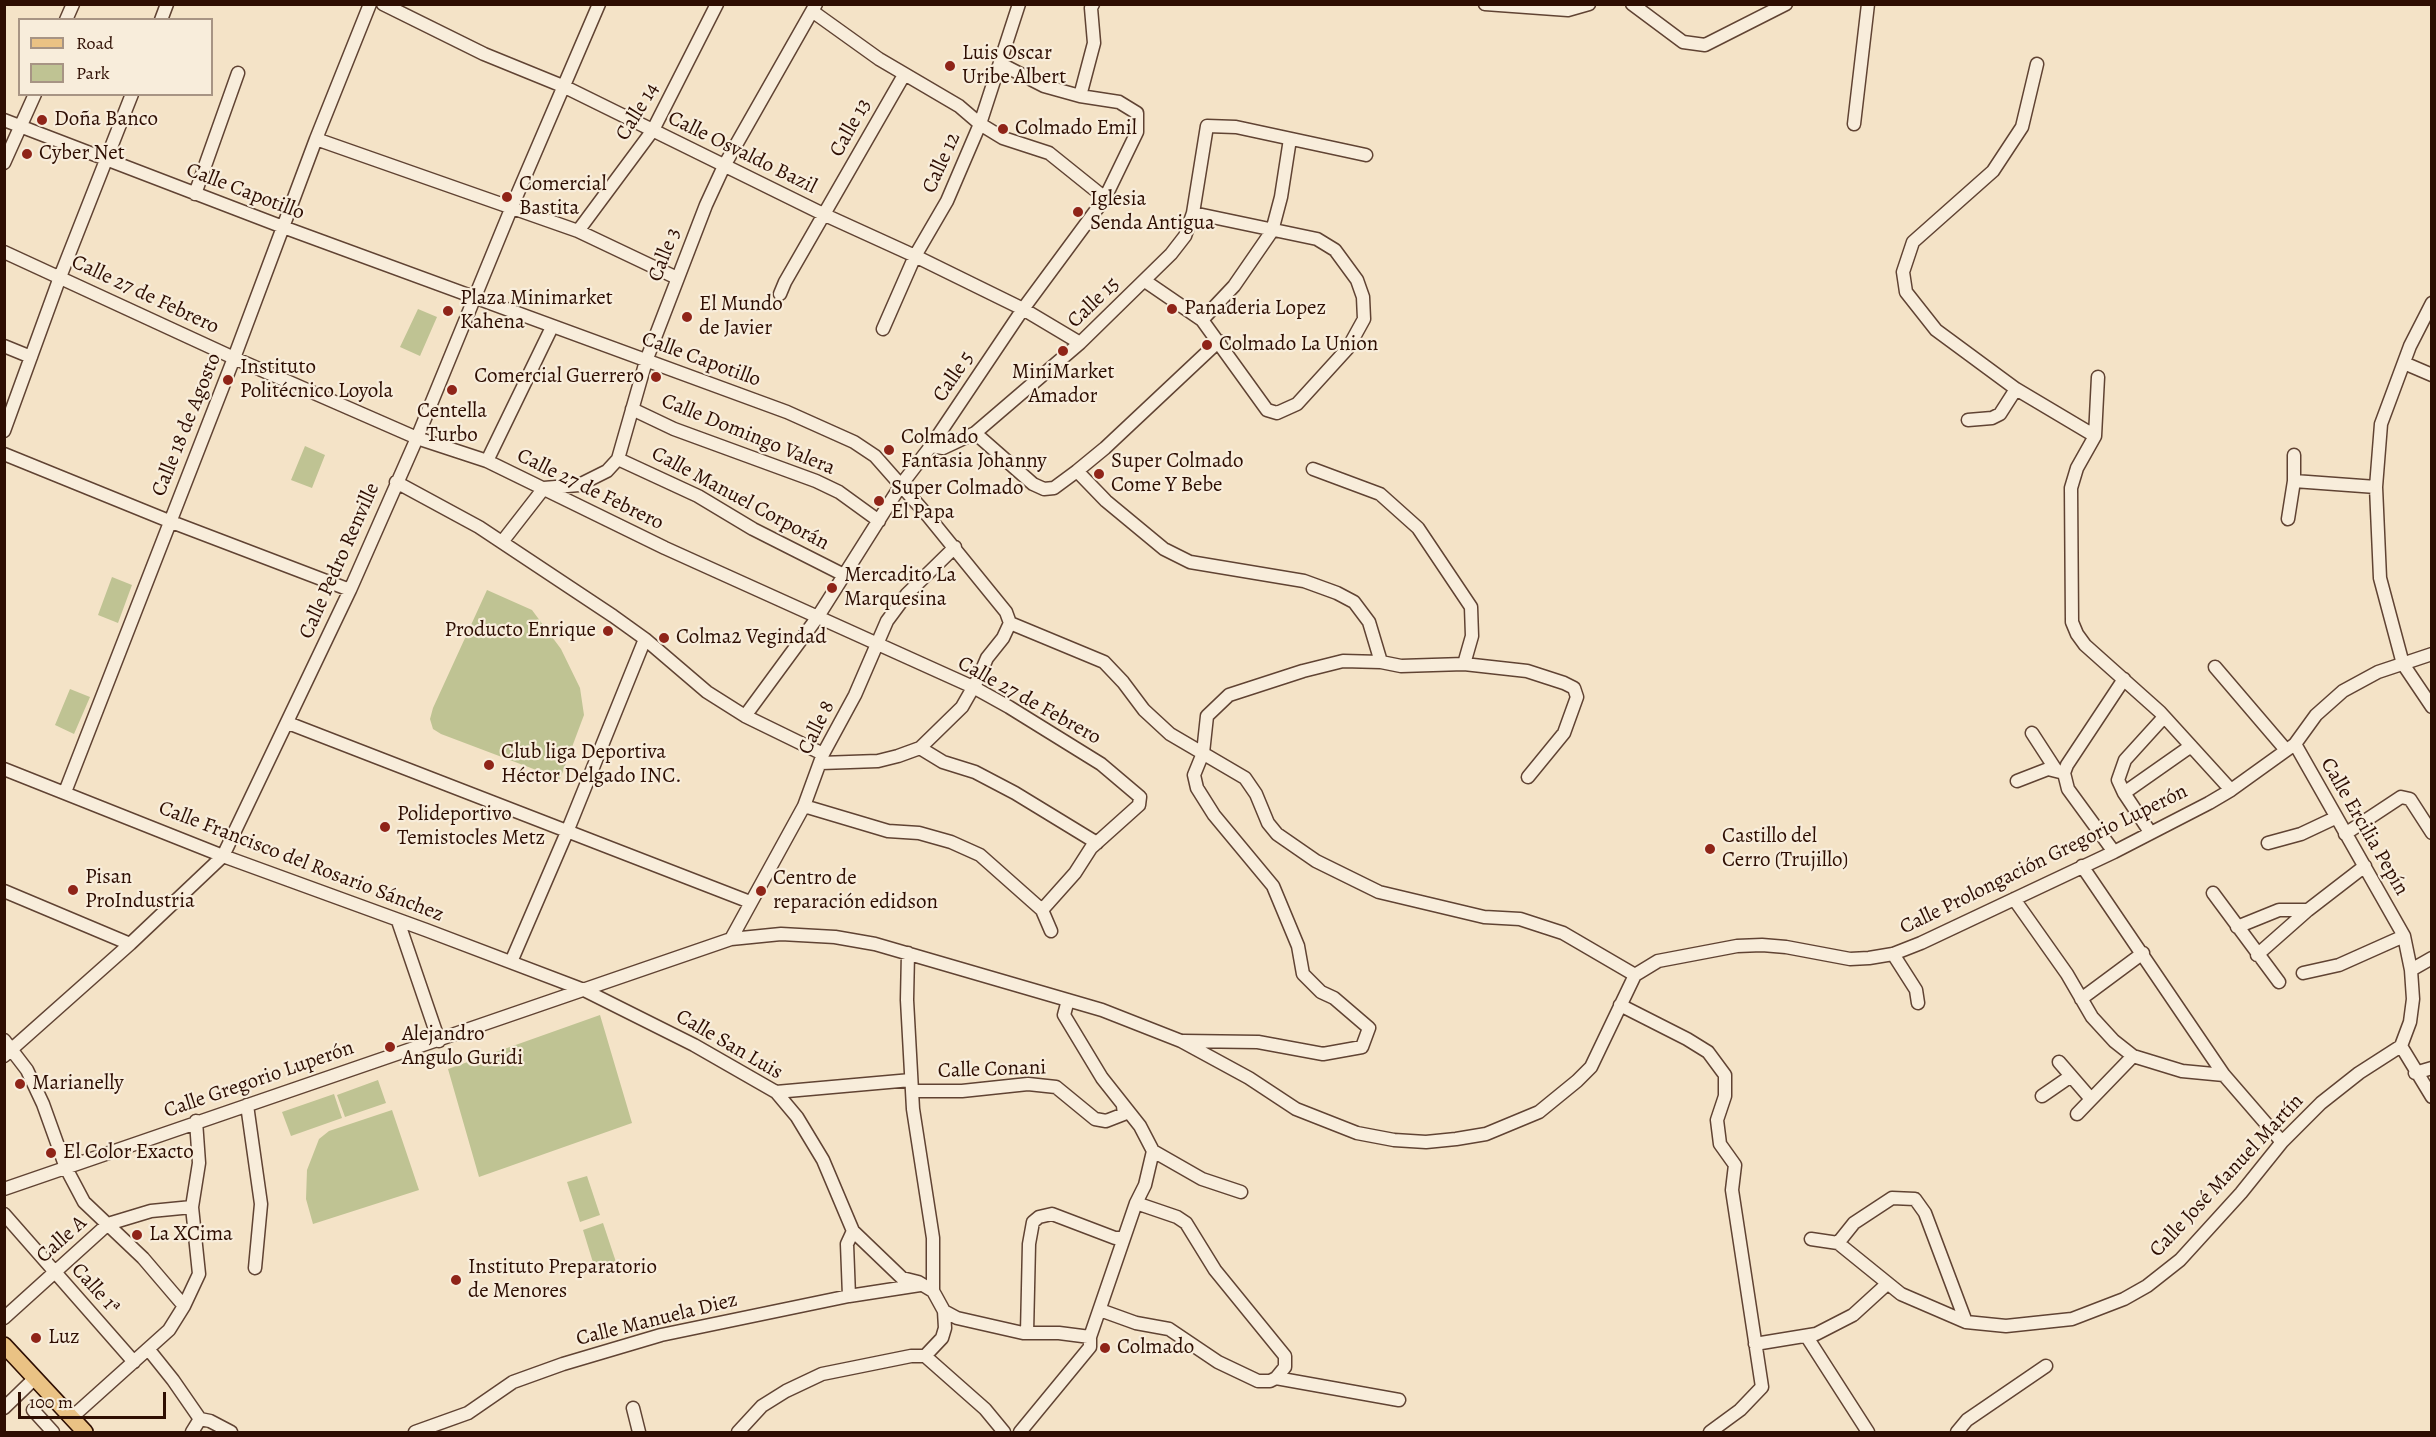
<!DOCTYPE html>
<html>
<head>
<meta charset="utf-8">
<style>
  body { margin:0 }
  #map { position:relative; width:2436px; height:1437px; overflow:hidden; background:#f4e3c7; font-family:Alegreya,serif }
  canvas { display:block }
  .frame { position:absolute; inset:0; border:6px solid #2e0e02; pointer-events:none }
  .legend { position:absolute; left:18px; top:18px; width:195px; height:78px; box-sizing:border-box; background:#f8eddb; border:2px solid #a79484; margin:0; padding:8px 10px; list-style:none; font-size:18px; color:#2e0e02 }
  .legend li { display:flex; align-items:center; gap:12px; height:30px }
  .legend b { width:30px; border:2px solid #a79484 }
  .scale { position:absolute; left:18px; top:1392px; width:148px; height:27px; box-sizing:border-box; border:3px solid #2e0e02; border-top:0; padding-left:8px; font-size:18px; line-height:21px; white-space:nowrap; color:#2e0e02; -webkit-text-stroke:4px #f8eddb; paint-order:stroke }
</style>
</head>
<body>
<div id="map">
<canvas width="2436" height="1437"></canvas>
<div class="frame"></div>
<ul class="legend">
<li><b style="height:8px;background:#eac284"></b>Road</li>
<li><b style="height:16px;background:#bfc393"></b>Park</li>
</ul>
<div class="scale">100 m</div>
</div>
<script>
const g = document.querySelector('canvas').getContext('2d');
g.lineJoin = 'round';
function fill(path, color) {
  g.fillStyle = color;
  g.fill(path, 'evenodd');
}
function shape(rows) {
  const path = new Path2D();
  for (const r of rows) {
    path.moveTo(r[0], r[1]);
    for (let i = 2; i < r.length; i += 2) path.lineTo(r[i], r[i + 1]);
  }
  return path;
}
function strokePath(path, color, width, dash) {
  g.strokeStyle = color;
  g.lineWidth = width;
  g.lineCap = dash ? 'butt' : 'round';
  g.setLineDash(dash || []);
  g.stroke(path);
}
function write(font, color, halo, rows, align = 'center') {
  g.font = font + ' Alegreya,serif';
  g.lineWidth = 4.5;
  g.setLineDash([]);
  g.textBaseline = 'middle';
  g.strokeStyle = halo;
  g.fillStyle = color;
  for (const [text, x, y, turn = 0] of rows) {
    g.save();
    g.translate(x, y);
    g.rotate((+turn || 0) * Math.PI / 180);
    g.textAlign = isNaN(turn) ? turn : align;
    if (halo) g.strokeText(text, 0, 0);
    g.fillText(text, 0, 0);
    g.restore();
  }
}
fill(shape([
  [418,309,437,317,420,356,400,347],
  [305,446,325,455,312,488,291,480],
  [112,577,132,585,118,623,98,615],
  [487,590,532,610,561,649,580,688,584,715,560,779,441,734,433,729,430,719,433,708],
  [70,689,90,697,74,734,55,725],
  [600,1015,632,1123,479,1177,448,1069],
  [378,1080,386,1103,345,1117,337,1095],
  [334,1094,342,1118,291,1136,282,1112],
  [392,1110,419,1190,313,1224,306,1199,307,1170,319,1139,329,1131],
  [587,1176,600,1215,580,1222,567,1182],
  [603,1223,616,1262,595,1269,583,1230]
]), '#bfc393');
const minor = shape([
  [383,4,484,54,565,87,825,215,915,256,1023,309,1080,343],
  [1485,4,1568,10,1589,4],
  [1632,4,1683,42,1705,45,1786,4],
  [812,11,879,59,959,106,980,124,1003,138,1049,153,1105,198],
  [66,20,73,4],
  [161,20,167,4],
  [2037,64,2022,127,1993,171,1913,242,1903,272,1906,292,1936,330,2016,389,2095,436],
  [1080,96,1094,43,1091,8,1093,4],
  [4,120,283,227,787,412,854,442,875,456,928,516,1006,612,1010,623],
  [1854,124,1868,4],
  [316,139,578,231,677,278],
  [4,163,35,94],
  [195,194,238,73],
  [578,231,653,130,717,4],
  [4,252,234,358,417,438,487,461,665,548,973,687,1009,707,1101,764,1140,797,1139,805,1091,848,1075,873,1042,910],
  [1145,281,1202,320,1267,410,1277,413,1297,404,1348,348,1364,319,1363,297,1357,280,1335,250,1317,239,1193,213],
  [780,294,785,282,904,75],
  [2432,303,2410,346,2381,424,2376,487,2380,578,2403,664,2432,707],
  [1202,320,1234,286,1272,231,1281,197,1290,139],
  [883,329,915,256,947,201,980,124,1019,4],
  [4,346,31,357],
  [2404,363,2432,375],
  [2098,377,2095,436,2077,468,2071,488,2072,622,2077,634,2085,645,2160,712,2231,790],
  [632,409,674,429,816,481,839,492,879,521],
  [1968,420,1992,418,2000,414,2016,389],
  [4,431,60,277,132,94],
  [975,433,1033,484,1044,489,1054,488,1077,471,1105,448,1219,341],
  [931,446,943,448,975,433,1080,343,1171,254,1185,236,1193,213,1207,126,1236,127,1366,155],
  [4,454,169,521,350,590],
  [618,459,698,496,753,529,844,575],
  [487,461,552,327],
  [1313,469,1380,494,1418,528,1471,607,1472,636,1464,664],
  [1077,471,1106,501,1164,549,1190,562,1304,581,1337,593,1354,602,1369,622,1381,662],
  [2294,481,2294,455],
  [396,482,479,527,613,616,645,639,707,692,745,716,823,754],
  [2288,519,2294,481,2376,487],
  [502,542,544,488,579,485,607,471,618,459,646,361,706,205,724,166,816,4],
  [1010,623,1104,662,1123,682,1144,710,1170,734,1245,778,1256,794,1268,823,1277,834,1316,861,1379,892,1484,917,1520,919,1563,933,1635,975],
  [2215,667,2286,750],
  [745,716,817,618,901,485,931,446,1023,309,1105,198,1137,132,1137,113,1119,102,1080,96,1044,86,1001,64],
  [288,723,750,902],
  [2032,733,2056,770],
  [2295,744,2404,936,2411,970,2413,999,2410,1022,2401,1046,2432,1097],
  [920,748,943,762,975,772,1015,793,1097,843],
  [821,763,878,761,898,756,920,748,962,707,978,679,987,658,1003,638,1010,623],
  [4,769,223,856,426,930,584,990,694,1045,776,1092,797,1117,823,1160,853,1231,902,1278,918,1282,933,1291,944,1311,957,1318,1023,1333,1059,1333,1090,1337],
  [2017,781,2048,769,2064,773],
  [65,792,234,358,316,139,370,4],
  [2124,793,2191,746],
  [804,806,888,831,919,833,951,842,980,855,1042,910,1051,931],
  [2150,832,2124,793,2118,780,2125,760,2164,717],
  [2345,834,2401,797,2410,799,2432,833],
  [2268,843,2301,834,2335,818],
  [2114,852,2068,789,2064,773,2067,765,2124,679],
  [2082,866,2224,1075,2282,1142],
  [4,891,130,944],
  [2213,893,2279,982],
  [2014,899,2067,974,2092,1017,2114,1041,2133,1056,2182,1071,2224,1075],
  [398,921,439,1041],
  [2237,927,2279,910,2308,910,2365,866],
  [731,939,804,806,823,754,855,695,887,621,907,594,955,547],
  [908,953,907,1000,913,1109,933,1238,933,1291],
  [1893,954,1916,990,1918,1003],
  [2257,955,2308,910],
  [511,962,567,832,645,639],
  [2411,970,2432,958],
  [2303,973,2339,965,2404,936],
  [2081,999,2143,953],
  [1068,1000,1064,1015,1102,1078,1140,1126,1153,1151,1202,1179,1241,1192],
  [1620,1005,1687,1039,1708,1052,1725,1075,1725,1096,1717,1120,1720,1144,1735,1165,1732,1190,1762,1387,1740,1410,1710,1432],
  [4,1040,27,1070,43,1104,66,1168,84,1202,143,1258,184,1306],
  [1183,1041,1258,1042,1323,1054,1362,1047,1369,1028,1334,998,1321,992,1303,974,1298,946,1273,886,1214,815,1197,788,1194,775,1203,753,1207,716,1229,695,1303,671,1343,661,1381,662,1401,666,1464,664,1527,671,1564,683,1574,688,1577,697,1564,733,1528,777],
  [4,1056,130,944,223,856,350,590,417,438,511,209,599,4],
  [2059,1062,2091,1099],
  [2415,1073,2432,1068],
  [912,1091,962,1091,1028,1084,1056,1087,1095,1119,1106,1121,1124,1114,1123,1106],
  [776,1092,911,1080],
  [2042,1096,2071,1076],
  [247,1105,261,1204,255,1268],
  [2077,1114,2133,1056],
  [4,1189,731,939,781,934,835,937,875,944,1102,1010,1181,1041,1249,1078,1296,1109,1357,1133,1394,1140,1426,1142,1456,1139,1486,1134,1539,1112,1577,1081,1591,1067,1635,975,1658,961,1737,946,1762,945,1786,947,1850,959,1869,958,1893,954,1921,943,2114,852,2209,803,2231,790,2295,744,2316,715,2343,691,2378,672,2432,654],
  [1136,1203,1177,1217,1186,1223,1215,1270,1285,1356,1285,1367,1276,1378],
  [4,1214,134,1362],
  [1811,1239,1838,1243,1901,1294,1966,1322,2006,1326,2072,1319,2124,1299,2147,1286,2180,1260,2241,1193,2282,1142,2321,1103,2359,1073,2401,1046],
  [1838,1243,1854,1223,1892,1198,1915,1199,1925,1213,1966,1322],
  [849,1296,847,1244,853,1231],
  [1100,1310,1136,1323,1169,1329,1218,1362,1258,1381,1270,1381,1276,1378,1399,1400],
  [4,1318,108,1224,151,1211,192,1207],
  [1027,1333,1029,1244,1033,1222,1039,1217,1052,1214,1115,1238,1124,1238,1136,1203,1145,1185,1153,1151],
  [1807,1337,1868,1432],
  [1755,1344,1816,1334,1853,1315,1887,1284],
  [149,1350,173,1380,200,1419],
  [925,1356,942,1338,945,1328,944,1311],
  [4,1408,34,1379],
  [633,1408,639,1432],
  [33,1410,53,1432],
  [71,1418,169,1330,184,1306,199,1274,192,1207,199,1163,196,1121],
  [200,1419,210,1421,231,1432],
  [192,1432,200,1419],
  [415,1432,468,1413,513,1382,563,1364,661,1335,849,1296,920,1285],
  [738,1432,762,1406,786,1391,822,1374,911,1356,925,1356,985,1409,1004,1432],
  [1020,1432,1090,1347,1090,1337,1124,1238],
  [1957,1432,1967,1420,2046,1366]
]);
const major = shape([
  [4,1345,85,1432]
]);
strokePath(minor, '#604333', 15);
strokePath(major, '#2e0e02', 18);
strokePath(minor, '#f8eddb', 12);
strokePath(major, '#eac284', 15);
for (const [x, y, r, color] of [
  [950,66,6,"#8f2418"],
  [42,120,6,"#8f2418"],
  [1003,129,6,"#8f2418"],
  [27,154,6,"#8f2418"],
  [507,197,6,"#8f2418"],
  [1078,212,6,"#8f2418"],
  [1172,309,6,"#8f2418"],
  [448,311,6,"#8f2418"],
  [687,317,6,"#8f2418"],
  [1207,345,6,"#8f2418"],
  [1063,351,6,"#8f2418"],
  [656,377,6,"#8f2418"],
  [228,380,6,"#8f2418"],
  [452,390,6,"#8f2418"],
  [889,450,6,"#8f2418"],
  [1099,474,6,"#8f2418"],
  [879,501,6,"#8f2418"],
  [832,588,6,"#8f2418"],
  [608,631,6,"#8f2418"],
  [664,638,6,"#8f2418"],
  [489,765,6,"#8f2418"],
  [385,827,6,"#8f2418"],
  [1710,849,6,"#8f2418"],
  [73,890,6,"#8f2418"],
  [761,891,6,"#8f2418"],
  [390,1047,6,"#8f2418"],
  [20,1084,6,"#8f2418"],
  [51,1153,6,"#8f2418"],
  [137,1235,6,"#8f2418"],
  [456,1280,6,"#8f2418"],
  [36,1338,6,"#8f2418"],
  [1105,1348,6,"#8f2418"]
]) {
  const dot = new Path2D();
  dot.arc(x, y, r, 0, 2 * Math.PI);
  g.fillStyle = color;
  g.fill(dot);
  strokePath(dot, '#f8eddb', 2);
}
write('21px', '#2e0e02', '#f8eddb', [
  ["Luis Oscar",962,54],
  ["Uribe Albert",962,78],
  ["Doña Banco",54,120],
  ["Colmado Emil",1015,129],
  ["Cyber Net",39,154],
  ["Comercial",519,185],
  ["Bastita",519,209],
  ["Iglesia",1090,200],
  ["Senda Antigua",1090,224],
  ["Plaza Minimarket",460,299],
  ["Kahena",460,323],
  ["El Mundo",699,305],
  ["de Javier",699,329],
  ["Panaderia Lopez",1184,309],
  ["Colmado La Union",1219,345],
  ["Instituto",240,368],
  ["Politécnico Loyola",240,392],
  ["MiniMarket",1063,373,"center"],
  ["Amador",1063,397,"center"],
  ["Comercial Guerrero",644,377,"right"],
  ["Centella",452,412,"center"],
  ["Turbo",452,436,"center"],
  ["Colmado",901,438],
  ["Fantasia Johanny",901,462],
  ["Super Colmado",1111,462],
  ["Come Y Bebe",1111,486],
  ["Super Colmado",891,489],
  ["El Papa",891,513],
  ["Mercadito La",844,576],
  ["Marquesina",844,600],
  ["Producto Enrique",596,631,"right"],
  ["Colma2 Vegindad",676,638],
  ["Club liga Deportiva",501,753],
  ["Héctor Delgado INC.",501,777],
  ["Polideportivo",397,815],
  ["Temistocles Metz",397,839],
  ["Castillo del",1722,837],
  ["Cerro (Trujillo)",1722,861],
  ["Pisan",85,878],
  ["ProIndustria",85,902],
  ["Centro de",773,879],
  ["reparación edidson",773,903],
  ["Alejandro",402,1035],
  ["Angulo Guridi",402,1059],
  ["Marianelly",32,1084],
  ["El Color Exacto",63,1153],
  ["La XCima",149,1235],
  ["Instituto Preparatorio",468,1268],
  ["de Menores",468,1292],
  ["Luz",48,1338],
  ["Colmado",1117,1348]
], 'left');
write('21px', '#2e0e02', '#f8eddb', [
  ["Calle 14",638,112,-59],
  ["Calle 13",851,128,-61],
  ["Calle Osvaldo Bazil",742,153,26],
  ["Calle 12",942,163,-66],
  ["Calle Capotillo",245,192,21],
  ["Calle 3",665,255,-69],
  ["Calle 27 de Febrero",145,295,25],
  ["Calle 15",1094,303,-44],
  ["Calle Capotillo",701,360,20],
  ["Calle 5",954,377,-56],
  ["Calle 18 de Agosto",187,425,-68],
  ["Calle Domingo Valera",748,435,22],
  ["Calle 27 de Febrero",590,490,26],
  ["Calle Manuel Corporán",740,499,28],
  ["Calle Pedro Renville",340,561,-66],
  ["Calle 27 de Febrero",1029,701,29],
  ["Calle 8",817,728,-64],
  ["Calle Ercilia Pepín",2364,827,60],
  ["Calle Prolongación Gregorio Luperón",2044,860,-26],
  ["Calle Francisco del Rosario Sánchez",301,862,21],
  ["Calle San Luis",729,1045,30],
  ["Calle Conani",992,1070,-2],
  ["Calle Gregorio Luperón",259,1080,-19],
  ["Calle José Manuel Martín",2227,1176,-47],
  ["Calle A",62,1240,-42],
  ["Calle 1ª",95,1289,48],
  ["Calle Manuela Diez",657,1320,-14]
]);
</script>
</body>
</html>
